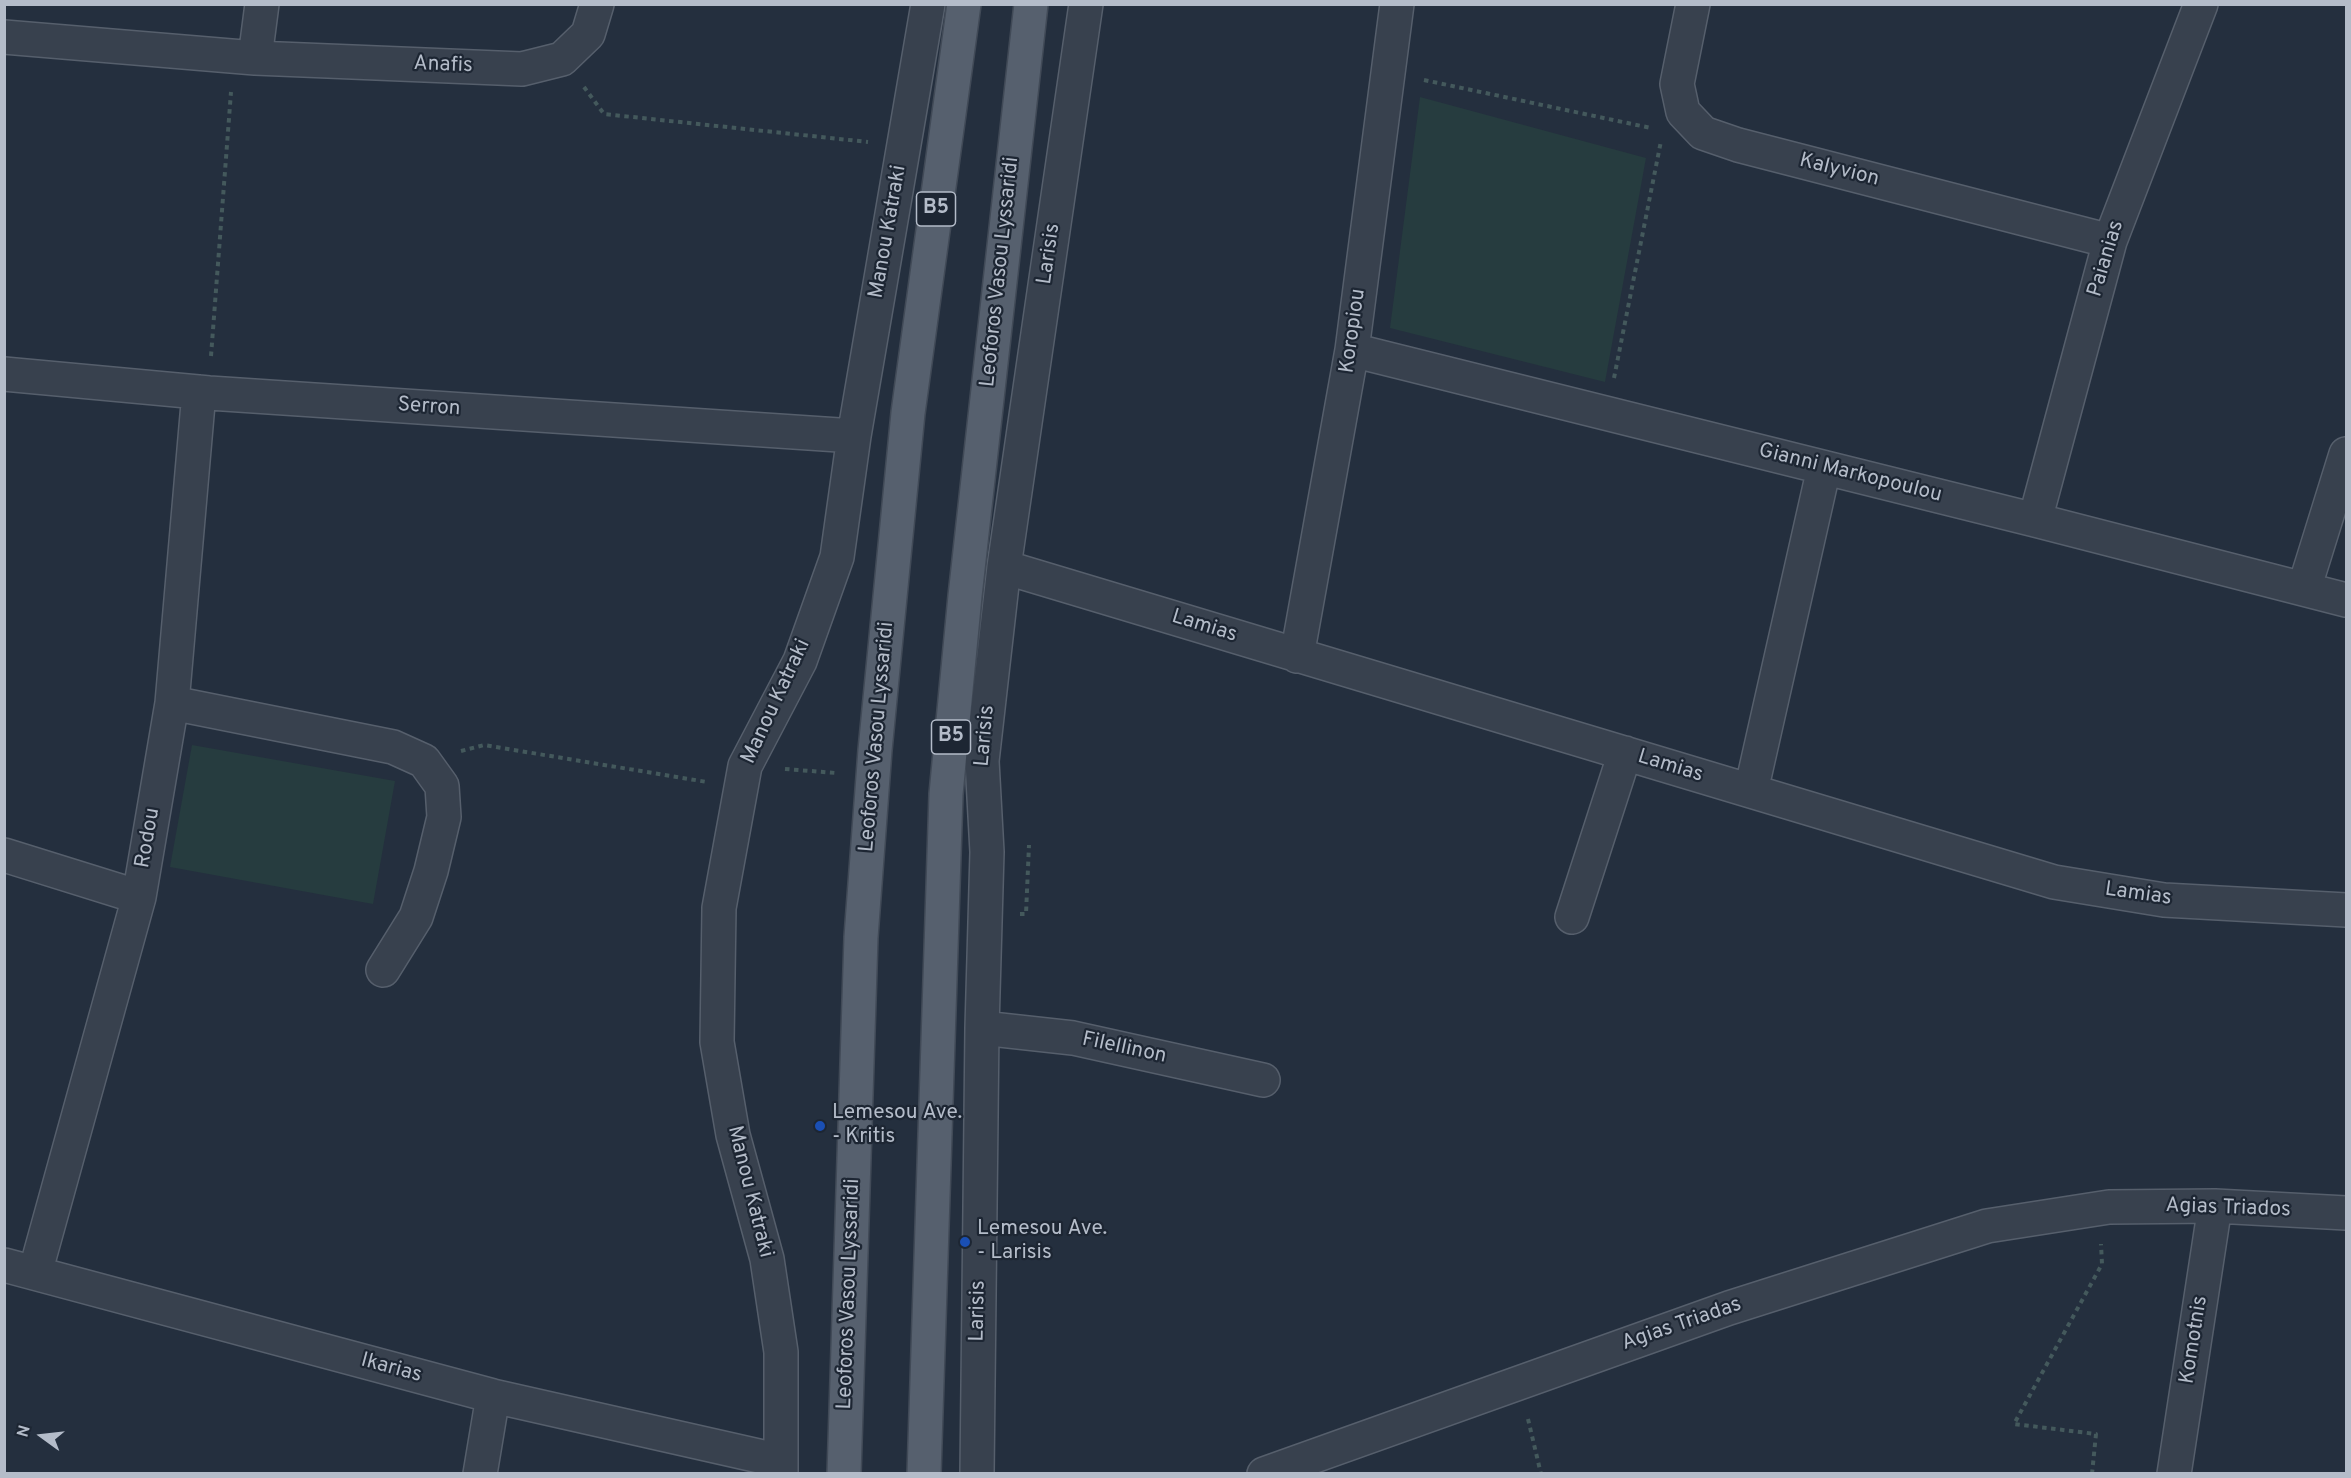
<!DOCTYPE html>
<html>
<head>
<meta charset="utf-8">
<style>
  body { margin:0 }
  #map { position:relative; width:2351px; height:1478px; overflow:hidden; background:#242f3e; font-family:Overpass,sans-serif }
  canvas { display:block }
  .frame { position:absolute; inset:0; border:6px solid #b4bcc9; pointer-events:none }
  .north { position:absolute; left:12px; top:1406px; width:60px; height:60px; -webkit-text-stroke:4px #1d2633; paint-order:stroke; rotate:285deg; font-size:16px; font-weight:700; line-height:24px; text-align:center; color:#b4bcc9 }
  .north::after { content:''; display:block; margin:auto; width:21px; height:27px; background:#b4bcc9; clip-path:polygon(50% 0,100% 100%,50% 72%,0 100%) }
</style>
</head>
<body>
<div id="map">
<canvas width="2351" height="1478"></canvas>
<div class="frame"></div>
<div class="north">N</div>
</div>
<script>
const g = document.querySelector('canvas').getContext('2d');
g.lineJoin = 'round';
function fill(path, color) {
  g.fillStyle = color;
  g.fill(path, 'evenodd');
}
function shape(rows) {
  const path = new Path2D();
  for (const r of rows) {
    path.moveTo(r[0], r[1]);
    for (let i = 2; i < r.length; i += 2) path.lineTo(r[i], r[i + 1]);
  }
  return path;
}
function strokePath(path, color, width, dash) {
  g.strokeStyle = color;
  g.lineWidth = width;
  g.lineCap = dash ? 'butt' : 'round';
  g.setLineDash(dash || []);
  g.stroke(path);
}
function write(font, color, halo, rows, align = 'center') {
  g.font = font + ' Overpass,sans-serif';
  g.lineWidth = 4.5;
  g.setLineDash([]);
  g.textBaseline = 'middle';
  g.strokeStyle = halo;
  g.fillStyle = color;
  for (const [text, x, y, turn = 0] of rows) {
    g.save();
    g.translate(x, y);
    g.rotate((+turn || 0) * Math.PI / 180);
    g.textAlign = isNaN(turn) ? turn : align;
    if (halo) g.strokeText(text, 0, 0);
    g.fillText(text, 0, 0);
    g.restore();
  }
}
fill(shape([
  [1420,97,1646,158,1605,382,1390,328],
  [192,745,395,781,373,904,170,867]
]), '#263c3f');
const street = shape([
  [1693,4,1677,84,1683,112,1703,133,1738,145,2110,241],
  [4,37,255,58,522,69,562,59,588,34,597,4],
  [255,58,262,4],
  [1352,350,2035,520,2346,600],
  [4,374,209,393,854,436],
  [2035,520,2110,241,2201,4],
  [1004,567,2054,882,2164,900,2346,910],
  [2304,589,2346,454],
  [1297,656,1352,350,1397,4],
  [172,703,393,747,424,761,442,786,444,817,431,871,416,917,383,970],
  [1751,791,1824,468],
  [4,855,139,897],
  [1572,917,1625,753],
  [982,1028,1073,1038,1263,1080],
  [4,1265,493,1396,781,1461],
  [35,1273,139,897,172,703,199,392],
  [480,1474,493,1396],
  [781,1474,781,1352,767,1259,733,1135,717,1042,719,908,745,766,800,661,837,557,854,436,928,4],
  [977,1474,982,1028,987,852,982,761,1004,567,1086,4],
  [1264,1474,1729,1308,1987,1226,2109,1207,2215,1206,2346,1213],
  [2174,1474,2215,1206]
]);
const primary = shape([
  [844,1474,861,937,875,750,908,413,964,4],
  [924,1474,946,794,965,596,1031,4]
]);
strokePath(street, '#565f6c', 36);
strokePath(primary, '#414a57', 36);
strokePath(shape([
  [1424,80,1651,128],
  [584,87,604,114,868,142],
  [211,356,231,92],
  [1614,378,1661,141],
  [461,751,484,745,707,782],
  [785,769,836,773],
  [1020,914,1026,914,1029,845],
  [1528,1419,1541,1474],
  [2092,1474,2096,1434,2014,1424,2102,1264,2101,1244]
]), '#44595c', 4, [4.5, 4.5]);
strokePath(street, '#38414e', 33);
strokePath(primary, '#56606e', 33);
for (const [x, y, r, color] of [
  [820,1126,6,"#1a4fb4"],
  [965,1242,6,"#1a4fb4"]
]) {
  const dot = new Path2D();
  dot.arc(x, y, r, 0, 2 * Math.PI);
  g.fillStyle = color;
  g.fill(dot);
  strokePath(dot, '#1d2633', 2);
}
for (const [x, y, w] of [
  [936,209,39],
  [951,737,39]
]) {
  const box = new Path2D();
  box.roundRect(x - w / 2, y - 17, w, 34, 4.5);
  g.fillStyle = '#1d2633';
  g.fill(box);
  strokePath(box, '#b4bcc9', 1.5);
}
write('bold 20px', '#b4bcc9', null, [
  ["B5",936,209],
  ["B5",951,737]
]);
write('21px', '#b4bcc9', '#1d2633', [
  ["Anafis",443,66,2],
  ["Kalyvion",1839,171,14],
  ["Manou Katraki",889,232,-80],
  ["Larisis",1050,254,-82],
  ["Paianias",2107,259,-73],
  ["Leoforos Vasou Lyssaridi",1001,272,-84],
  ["Koropiou",1354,331,-82],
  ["Serron",429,408,4],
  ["Gianni Markopoulou",1850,474,14],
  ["Lamias",1204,627,17],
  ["Manou Katraki",777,702,-65],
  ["Larisis",986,736,-85],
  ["Leoforos Vasou Lyssaridi",878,737,-85],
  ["Lamias",1670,767,17],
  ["Rodou",149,838,-80],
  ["Lamias",2138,895,8],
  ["Filellinon",1124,1049,12],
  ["Manou Katraki",749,1192,76],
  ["Agias Triados",2228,1209,2],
  ["Leoforos Vasou Lyssaridi",850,1294,-88],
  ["Larisis",979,1311,-89],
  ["Agias Triadas",1682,1325,-19],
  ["Komotnis",2195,1340,-81],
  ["Ikarias",391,1369,15]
]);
write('21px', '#b4bcc9', '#1d2633', [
  ["Lemesou Ave.",832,1114],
  ["- Kritis",832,1138],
  ["Lemesou Ave.",977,1230],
  ["- Larisis",977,1254]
], 'left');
</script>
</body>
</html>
